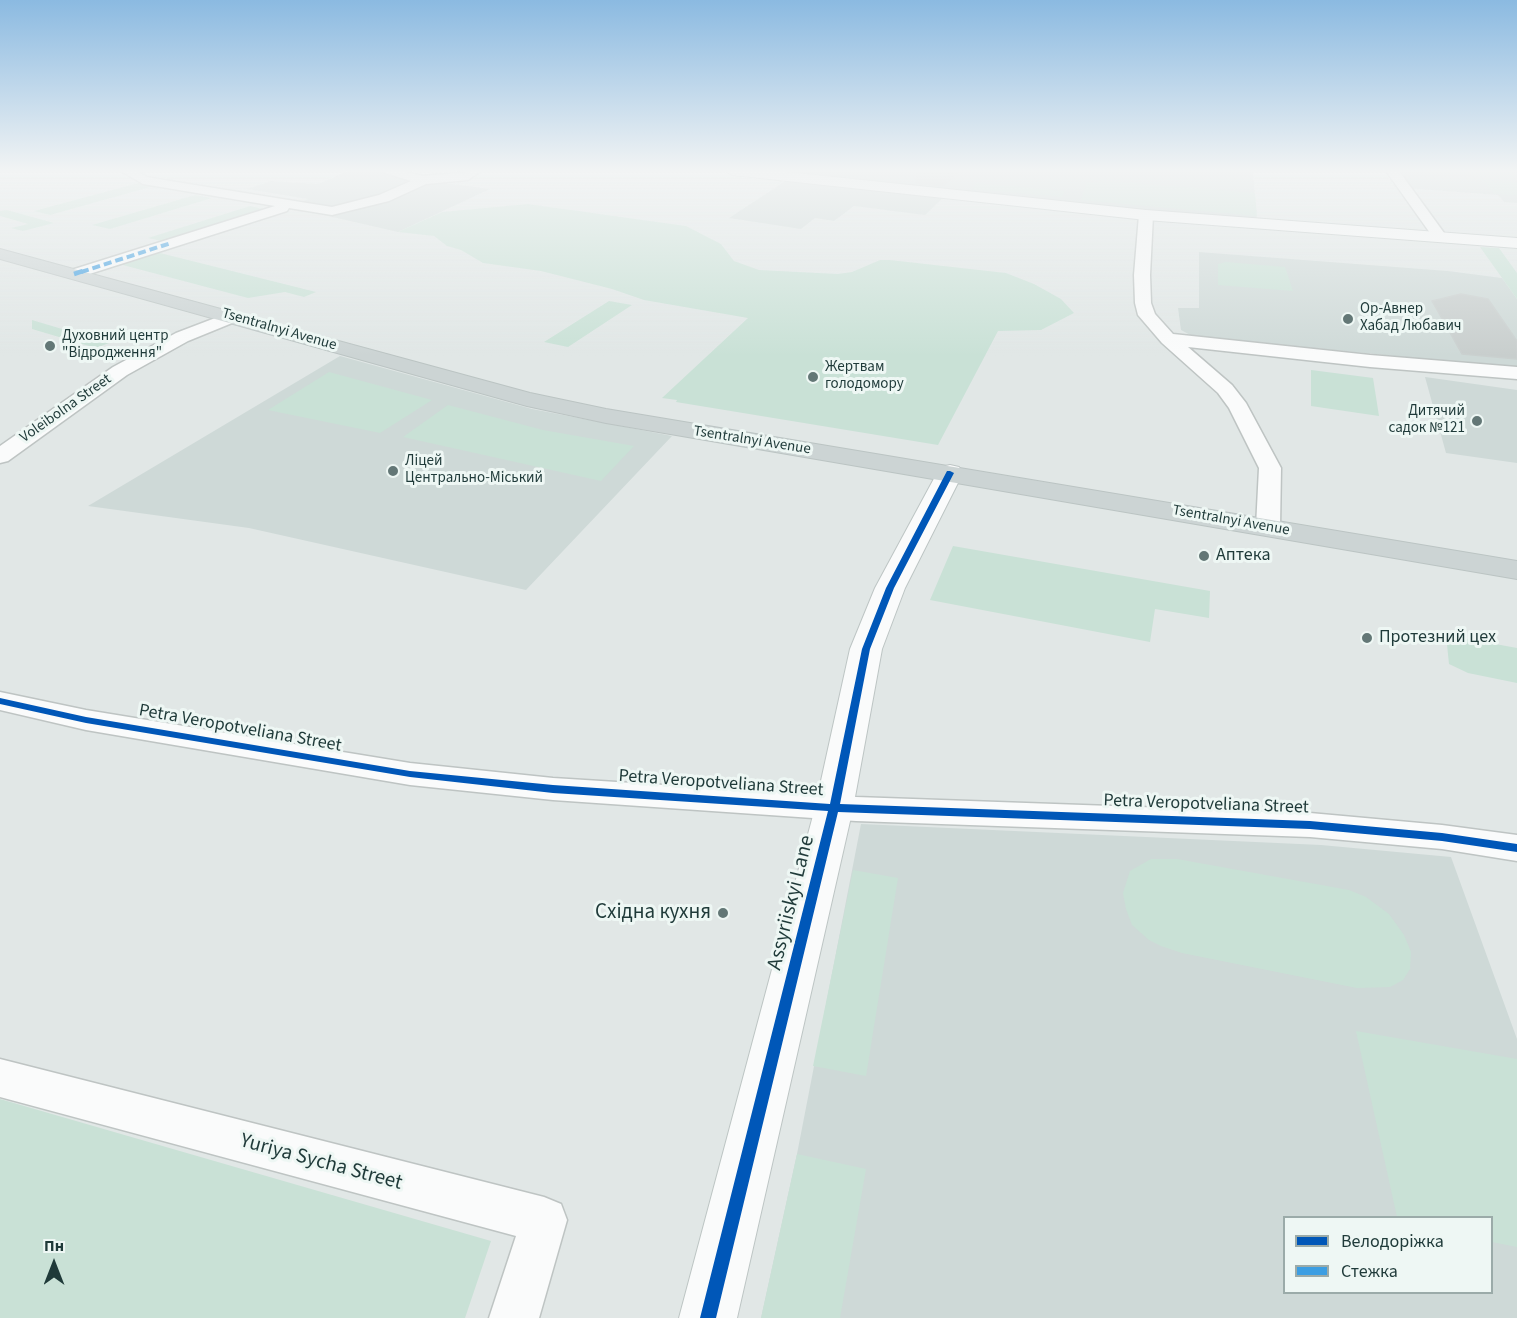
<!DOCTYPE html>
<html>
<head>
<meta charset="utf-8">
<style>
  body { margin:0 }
  #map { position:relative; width:1517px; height:1318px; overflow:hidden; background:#e1e7e6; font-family:"Source Sans 3",sans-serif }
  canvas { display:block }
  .legend { position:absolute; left:1283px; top:1216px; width:210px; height:78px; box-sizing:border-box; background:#eef7f4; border:2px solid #9baba9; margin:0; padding:8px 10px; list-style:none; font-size:18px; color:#1f3a39 }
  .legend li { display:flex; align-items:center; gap:12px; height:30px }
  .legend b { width:30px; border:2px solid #9baba9 }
  .north { position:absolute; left:24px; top:1234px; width:60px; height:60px; -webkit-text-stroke:4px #eef7f4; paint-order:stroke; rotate:0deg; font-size:16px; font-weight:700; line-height:24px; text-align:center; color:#1f3a39 }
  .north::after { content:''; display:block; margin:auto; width:21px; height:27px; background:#1f3a39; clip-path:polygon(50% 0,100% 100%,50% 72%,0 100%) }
</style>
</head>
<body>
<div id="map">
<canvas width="1517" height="1318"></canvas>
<ul class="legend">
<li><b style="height:8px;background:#0057b8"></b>Велодоріжка</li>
<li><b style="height:8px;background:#3c9ee2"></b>Стежка</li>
</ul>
<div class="north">Пн</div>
</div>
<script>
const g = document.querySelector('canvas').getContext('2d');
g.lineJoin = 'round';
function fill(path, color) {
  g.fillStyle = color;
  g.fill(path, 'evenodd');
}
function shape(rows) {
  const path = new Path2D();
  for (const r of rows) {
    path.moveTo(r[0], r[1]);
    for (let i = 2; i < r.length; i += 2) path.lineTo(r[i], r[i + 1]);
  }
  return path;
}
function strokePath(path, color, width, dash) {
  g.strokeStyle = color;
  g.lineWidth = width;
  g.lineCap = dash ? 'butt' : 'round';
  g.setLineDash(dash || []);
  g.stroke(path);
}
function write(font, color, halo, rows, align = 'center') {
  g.font = font + ' "Source Sans 3",sans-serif';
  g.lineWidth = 6;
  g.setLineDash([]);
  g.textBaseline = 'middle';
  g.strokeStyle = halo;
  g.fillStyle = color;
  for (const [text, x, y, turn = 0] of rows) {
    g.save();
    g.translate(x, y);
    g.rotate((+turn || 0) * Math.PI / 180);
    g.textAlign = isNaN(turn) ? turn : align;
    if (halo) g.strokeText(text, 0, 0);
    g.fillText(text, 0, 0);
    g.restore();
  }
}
fill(shape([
  [348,171,385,171,423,180,490,189,398,232,289,207,308,199,247,189,271,181,318,184],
  [756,171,1253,171,1257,220,1062,203],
  [1392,171,1517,171,1517,203,1504,202,1498,195,1404,188],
  [787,180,944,197,925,215,854,206,834,221,815,218,801,229,729,218],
  [1199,252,1448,271,1502,278,1517,299,1517,368,1192,336,1181,330,1178,308,1199,308],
  [340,356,532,409,672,436,526,590,249,528,88,506],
  [1425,377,1517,390,1517,463,1446,453],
  [861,824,1321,845,1451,857,1517,1039,1517,1318,761,1318,797,1154],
  [1284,1218,1492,1218,1492,1292,1284,1292]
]), '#ced9d7');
fill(shape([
  [1406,171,1508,171,1514,173,1517,178],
  [1099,180,1255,193,1257,216,1081,200,1087,182,1098,183],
  [1482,180,1517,182,1517,195,1495,194],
  [138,183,154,186,50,215,34,211],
  [977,183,1064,191,1062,197,972,189],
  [195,195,212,198,110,229,92,225],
  [528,204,686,226,721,244,734,261,759,270,838,274,852,272,880,260,890,260,1006,273,1034,284,1061,299,1074,313,1041,330,998,331,938,445,676,402,677,400,662,398,748,318,644,300,612,289,541,271,483,263,461,250,447,246,434,236,398,232,442,212],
  [250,206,268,210,166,242,148,238],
  [7,210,54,223,23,231,11,228,28,224,0,216,0,211],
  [1480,247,1499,248,1517,273,1517,299],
  [156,252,316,292,304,297,285,292,248,298,119,264],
  [1226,262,1285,267,1293,291,1218,285,1218,264],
  [609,301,632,305,568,347,544,342],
  [32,320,109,343,96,348,32,329],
  [1311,370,1373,378,1379,416,1311,406],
  [329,372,432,400,380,433,268,410],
  [448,405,543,430,634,446,601,481,403,437],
  [953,546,1210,591,1209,618,1155,609,1150,642,930,600],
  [1446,635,1517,648,1517,683,1468,673,1449,664],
  [1151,859,1177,859,1349,890,1366,897,1389,914,1404,935,1411,952,1410,969,1403,980,1390,987,1357,988,1182,953,1161,946,1149,940,1132,925,1126,909,1123,893,1130,871],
  [853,870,898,878,866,1076,813,1066],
  [1356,1031,1517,1059,1517,1247,1492,1242,1492,1218,1397,1217],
  [0,1099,491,1241,465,1318,0,1318],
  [797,1154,866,1169,840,1318,761,1318]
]), '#c9e1d6');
const building = shape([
  [917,171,959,171,943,186,916,183,917,171],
  [1461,294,1488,299,1517,341,1517,359,1462,354,1432,301,1461,294]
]);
fill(building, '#c8cecd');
strokePath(building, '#cad0cf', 1.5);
const street = shape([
  [121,171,137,171,147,177,170,181,332,207,379,195,411,181,379,171,403,171,423,176,481,171,468,180,426,184,389,201,332,215,289,208,287,211,80,277,68,277,66,274,68,271,275,206,143,184,121,171],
  [1386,171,1399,171,1447,237,1445,240,1435,240,1386,171],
  [1146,211,1153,215,1150,275,1151,303,1155,314,1173,334,1370,355,1517,367,1517,379,1370,367,1188,347,1232,385,1246,403,1281,468,1280,527,1277,532,1268,534,1259,532,1256,527,1259,468,1229,408,1218,393,1162,343,1138,315,1135,303,1134,275,1139,215,1146,211],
  [231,312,237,313,240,317,237,321,188,341,127,375,8,461,0,463,0,446,113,367,176,333,231,312],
  [0,692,86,710,410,763,553,778,856,797,1310,813,1442,825,1517,835,1517,861,1442,849,1310,837,856,821,553,800,410,785,86,730,0,710,0,692],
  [0,1059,544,1197,561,1204,567,1220,539,1318,489,1318,516,1236,0,1097,0,1059]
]);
const secondary = shape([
  [725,171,777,171,1146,210,1517,238,1517,248,1146,220,732,175,725,171],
  [950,465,959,467,963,473,905,588,882,649,853,808,737,1318,679,1318,815,808,850,649,875,588,937,473,941,467,950,465]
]);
const primary = shape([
  [0,249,530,393,606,409,1517,561,1517,579,606,423,527,406,0,259,0,249]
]);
strokePath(street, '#bec4c3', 3);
strokePath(secondary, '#bdc5c4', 2);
strokePath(primary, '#bbc4c3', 2);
fill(street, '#fafbfb');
fill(secondary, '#fafbfb');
fill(primary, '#ccd4d4');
strokePath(shape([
  [81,272,171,243]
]), '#3c9ee2', 4, [8, 4]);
strokePath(shape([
  [74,274,86,270]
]), '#3c9ee2', 4.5, [9, 4.5]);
fill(shape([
  [947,471,950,471,954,473,894,588,870,649,840,804,1310,821,1442,833,1517,844,1517,852,1442,841,1310,829,838,812,716,1318,700,1318,828,811,553,793,410,777,86,723,0,704,0,698,86,717,410,771,553,785,830,804,862,649,886,588,947,471]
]), '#0057b8');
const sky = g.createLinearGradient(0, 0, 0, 356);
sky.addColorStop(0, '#8bbae1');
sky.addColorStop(0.48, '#f2f4f4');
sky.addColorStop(1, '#f2f4f400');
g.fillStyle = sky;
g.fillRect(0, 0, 1517, 356);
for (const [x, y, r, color] of [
  [1348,319,6,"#637776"],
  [50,346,6,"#637776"],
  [813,377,6,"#637776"],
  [1477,421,6,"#637776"],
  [393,471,6,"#637776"],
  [1204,556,6,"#637776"],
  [1367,638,6,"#637776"],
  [723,913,6,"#637776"]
]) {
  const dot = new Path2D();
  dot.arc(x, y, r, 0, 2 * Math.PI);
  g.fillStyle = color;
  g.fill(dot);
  strokePath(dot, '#eef7f4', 2);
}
write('15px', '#1f3a39', '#eef7f4', [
  ["Ор-Авнер",1360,310],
  ["Хабад Любавич",1360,327],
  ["Духовний центр",62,337],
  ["\"Відродження\"",62,354],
  ["Жертвам",825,368],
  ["голодомору",825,385],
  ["Дитячий",1465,412,"right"],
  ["садок №121",1465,429,"right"],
  ["Ліцей",405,462],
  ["Центрально-Міський",405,479]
], 'left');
write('15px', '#1f3a39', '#eef7f4', [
  ["Tsentralnyi Avenue",279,330,16],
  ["Voleibolna Street",66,409,-35],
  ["Tsentralnyi Avenue",752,441,9],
  ["Tsentralnyi Avenue",1231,521,10]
]);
write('18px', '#1f3a39', '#eef7f4', [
  ["Аптека",1216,556],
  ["Протезний цех",1379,638]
], 'left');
write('18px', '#1f3a39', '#eef7f4', [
  ["Petra Veropotveliana Street",240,729,10],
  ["Petra Veropotveliana Street",721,784,4],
  ["Petra Veropotveliana Street",1206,805,2]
]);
write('21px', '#1f3a39', '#eef7f4', [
  ["Assyriiskyi Lane",792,903,-76],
  ["Yuriya Sycha Street",321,1163,15]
]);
write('21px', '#1f3a39', '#eef7f4', [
  ["Східна кухня",711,913]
], 'right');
</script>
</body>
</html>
